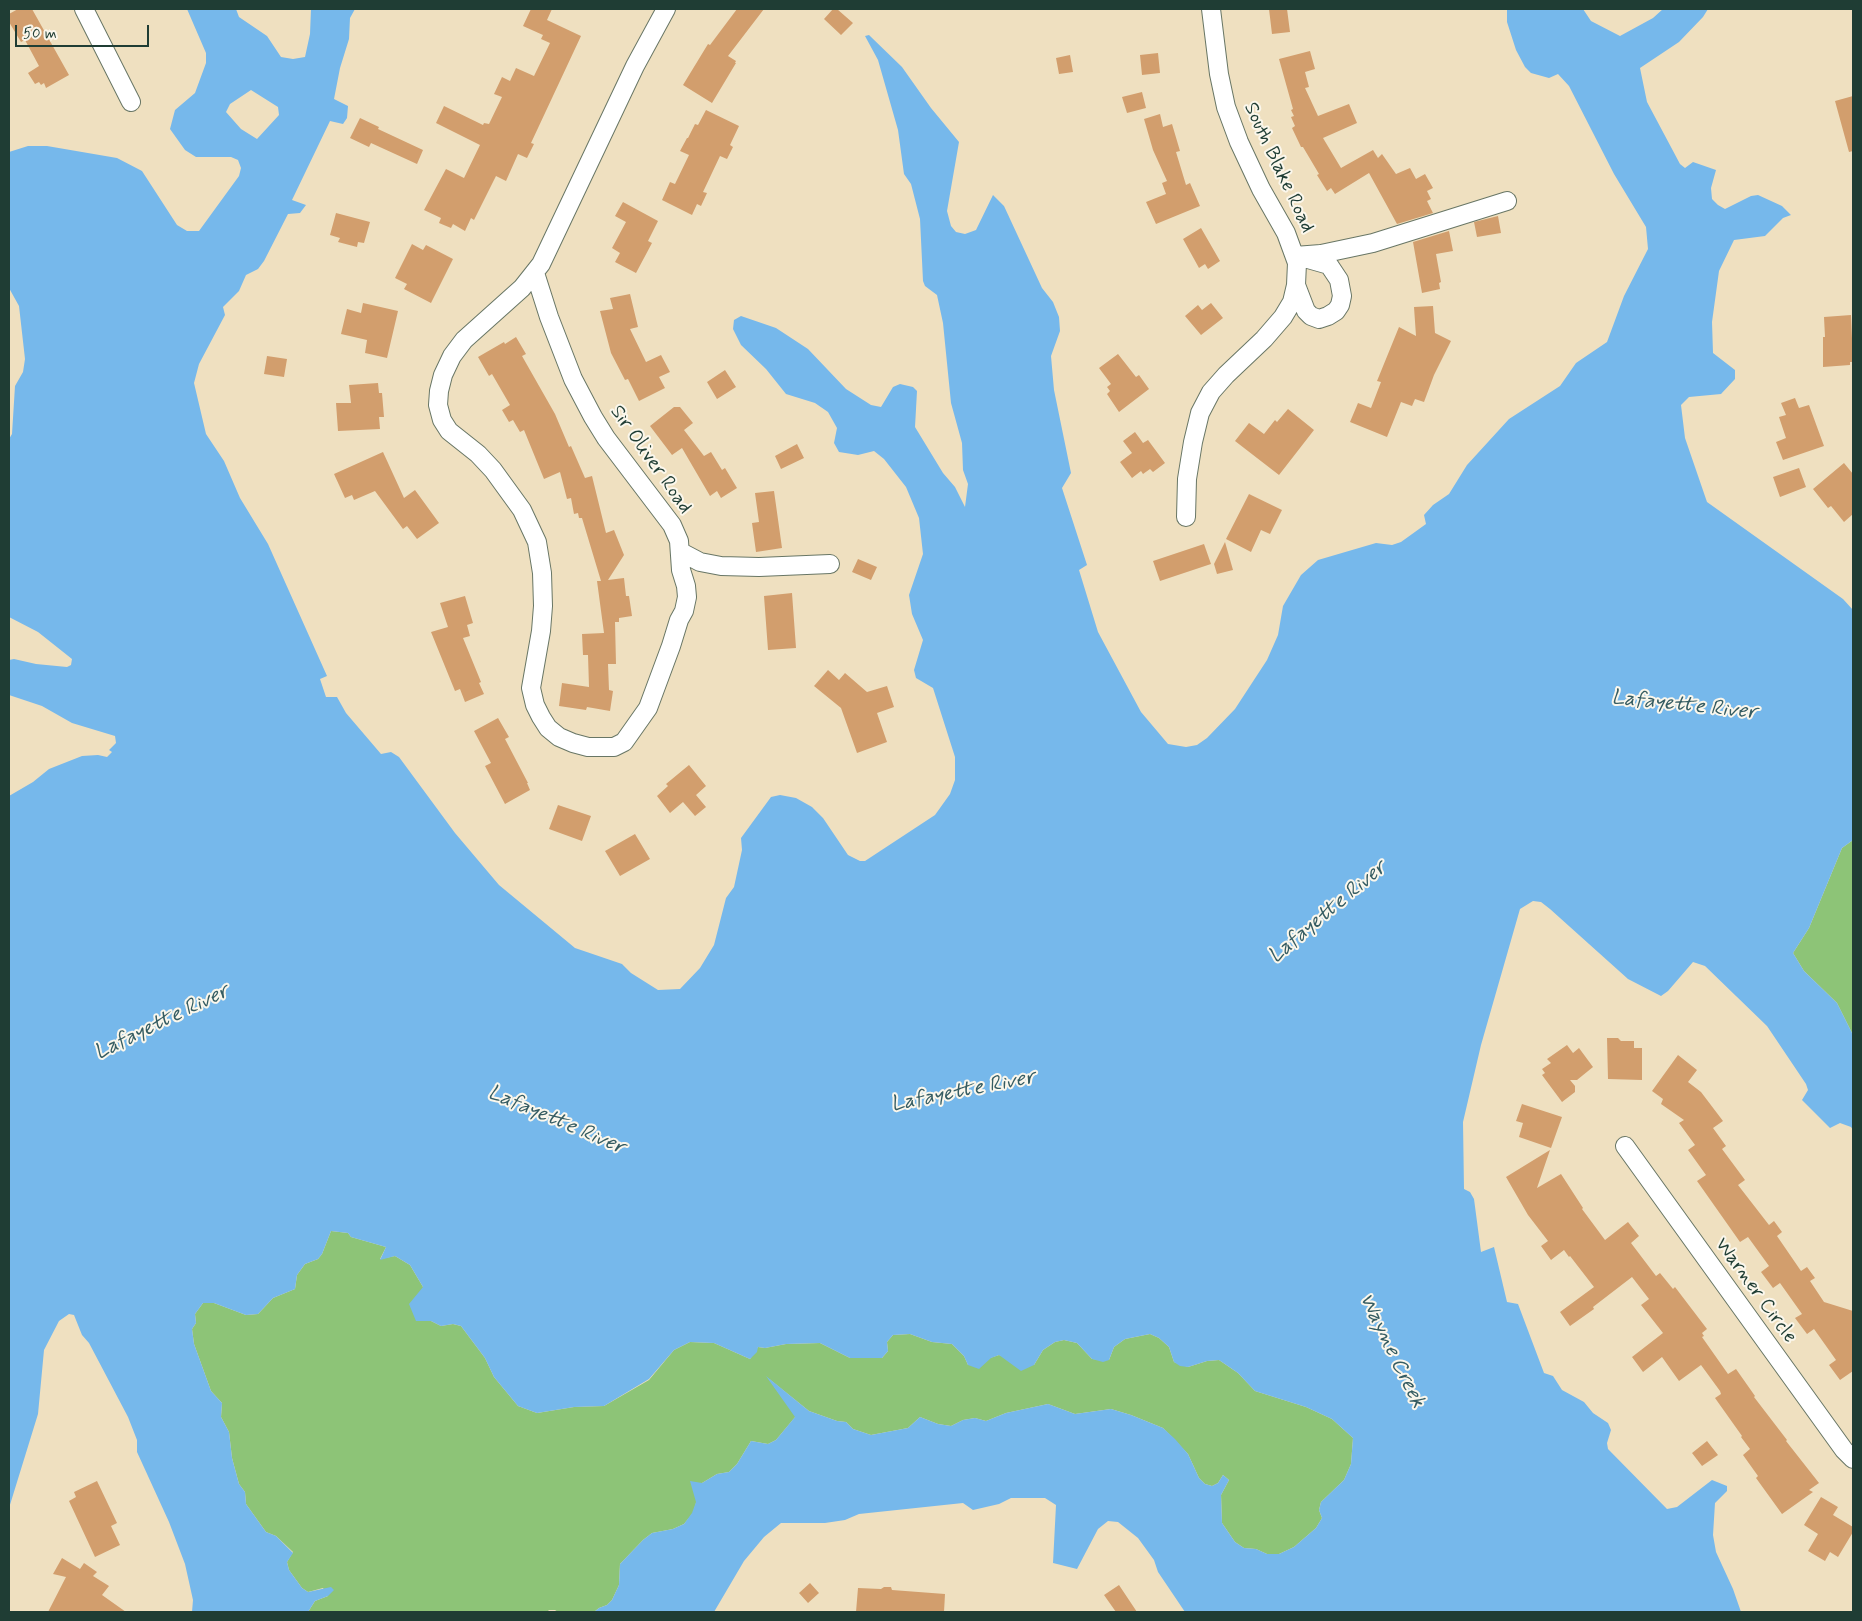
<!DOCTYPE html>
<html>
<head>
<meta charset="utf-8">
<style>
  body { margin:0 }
  #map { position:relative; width:1862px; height:1621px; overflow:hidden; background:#efe0c0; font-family:Mynerve,sans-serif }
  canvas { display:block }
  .frame { position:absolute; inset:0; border:10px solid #1f3d34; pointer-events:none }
  .scale { position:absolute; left:15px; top:25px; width:134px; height:22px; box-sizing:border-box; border:2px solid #1f3d34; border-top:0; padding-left:6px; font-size:15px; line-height:18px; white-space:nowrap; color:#1f3d34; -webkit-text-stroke:4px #fbf7ec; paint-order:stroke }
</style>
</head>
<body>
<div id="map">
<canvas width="1862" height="1621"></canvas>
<div class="frame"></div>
<div class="scale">50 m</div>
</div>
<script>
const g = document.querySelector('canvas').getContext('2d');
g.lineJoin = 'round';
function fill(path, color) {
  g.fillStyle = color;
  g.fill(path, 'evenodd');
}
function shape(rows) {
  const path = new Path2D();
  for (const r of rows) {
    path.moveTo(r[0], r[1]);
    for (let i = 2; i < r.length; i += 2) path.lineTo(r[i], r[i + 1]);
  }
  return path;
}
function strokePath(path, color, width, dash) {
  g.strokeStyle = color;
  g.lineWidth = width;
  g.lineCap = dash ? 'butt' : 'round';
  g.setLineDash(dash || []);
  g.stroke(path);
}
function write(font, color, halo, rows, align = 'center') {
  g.font = font + ' Mynerve,sans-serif';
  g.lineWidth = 4;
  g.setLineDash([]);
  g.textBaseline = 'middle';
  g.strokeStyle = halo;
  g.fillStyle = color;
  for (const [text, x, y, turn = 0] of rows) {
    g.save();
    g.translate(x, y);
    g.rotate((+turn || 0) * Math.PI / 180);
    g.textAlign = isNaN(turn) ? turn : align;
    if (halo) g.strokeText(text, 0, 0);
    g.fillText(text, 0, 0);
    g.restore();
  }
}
fill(shape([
  [1853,840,1853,1035,1837,1003,1804,971,1793,953,1809,928,1842,848],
  [331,1231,348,1233,351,1237,386,1247,380,1259,395,1256,410,1265,423,1287,431,1321,441,1326,453,1324,461,1326,485,1358,494,1377,518,1406,537,1413,574,1407,604,1406,649,1380,674,1350,690,1342,714,1343,750,1359,758,1347,765,1348,786,1344,820,1343,850,1358,882,1358,888,1351,887,1342,893,1335,910,1334,932,1342,952,1344,964,1356,968,1365,999,1355,1034,1365,1043,1350,1055,1342,1064,1340,1077,1343,1092,1359,1109,1360,1114,1347,1125,1339,1150,1334,1159,1338,1169,1347,1174,1362,1188,1367,1207,1361,1219,1360,1238,1373,1255,1391,1306,1407,1332,1419,1353,1438,1351,1464,1344,1480,1321,1502,1319,1510,1322,1518,1316,1528,1294,1547,1279,1554,1267,1554,1256,1549,1244,1548,1235,1542,1222,1523,1221,1495,1229,1480,1223,1475,1218,1483,1212,1486,1205,1484,1199,1478,1188,1454,1163,1428,1131,1415,1111,1409,1075,1414,1048,1404,1006,1413,986,1421,975,1418,963,1420,951,1426,938,1424,920,1417,908,1428,871,1435,853,1429,846,1422,837,1421,809,1411,768,1378,796,1416,776,1440,768,1444,751,1441,737,1464,729,1472,717,1474,702,1483,693,1513,684,1524,673,1529,652,1533,643,1540,620,1564,619,1585,612,1600,607,1605,599,1608,594,1612,558,1612,555,1610,549,1610,547,1612,308,1612,315,1601,328,1596,323,1588,308,1592,302,1588,289,1570,287,1562,293,1552,276,1536,266,1532,246,1504,245,1492,239,1484,232,1458,229,1432,221,1417,222,1403,211,1391,194,1344,192,1329,196,1323,195,1314,203,1303,214,1303,246,1315,258,1314,273,1298,295,1289,297,1275,305,1264,318,1259,322,1254]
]), '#8dc477');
fill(shape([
  [187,9,236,9,239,17,267,36,281,57,293,59,305,57,310,34,311,9,355,9,350,18,349,39,340,68,334,99,348,106,347,118,343,124,330,121,292,200,306,205,300,213,288,214,264,261,258,269,246,275,239,291,223,307,225,315,199,364,194,383,206,434,224,461,240,498,268,544,327,676,320,679,326,697,337,697,346,713,381,754,391,752,399,757,455,833,499,885,575,948,622,964,631,973,658,990,680,989,700,968,714,945,726,898,734,887,742,850,741,838,771,797,780,795,796,798,812,807,823,818,848,855,860,861,865,861,935,815,950,794,955,780,955,757,933,688,916,678,914,670,923,640,912,614,909,595,923,554,919,518,906,487,884,459,874,451,858,455,839,452,834,443,837,428,828,412,815,403,786,394,766,369,741,345,733,329,734,320,741,316,776,328,808,349,846,389,871,405,881,407,893,387,900,384,913,387,917,391,915,427,943,473,955,487,965,507,968,484,963,470,962,443,951,403,943,323,937,295,925,286,923,281,920,219,911,184,904,174,898,130,878,60,865,36,869,35,902,67,931,108,959,142,947,211,951,226,956,232,965,234,976,230,993,195,1004,206,1042,288,1053,302,1059,317,1060,331,1051,356,1054,390,1071,473,1062,488,1087,565,1079,570,1098,632,1141,712,1168,744,1186,747,1197,745,1207,738,1235,709,1267,660,1278,635,1283,606,1301,575,1318,560,1376,543,1392,545,1401,542,1426,524,1424,515,1433,505,1449,494,1467,465,1509,419,1560,386,1576,363,1607,342,1624,296,1648,249,1646,227,1614,174,1569,86,1558,74,1549,78,1531,73,1525,67,1516,50,1507,22,1507,9,1583,9,1591,21,1620,36,1653,18,1663,9,1708,9,1703,17,1679,42,1640,68,1647,102,1680,164,1685,168,1693,162,1716,170,1711,188,1712,199,1718,205,1725,209,1751,196,1758,195,1782,206,1791,215,1783,218,1765,236,1734,240,1719,271,1712,322,1713,353,1735,370,1735,379,1721,394,1689,397,1681,405,1685,438,1707,502,1843,599,1853,610,1853,840,1842,848,1809,928,1793,953,1804,971,1837,1003,1853,1035,1853,1130,1851,1127,1840,1123,1830,1128,1802,1100,1808,1090,1806,1084,1767,1026,1705,966,1693,962,1668,991,1661,996,1628,979,1550,909,1541,902,1533,901,1520,909,1481,1045,1463,1122,1464,1189,1470,1192,1474,1199,1481,1252,1494,1247,1507,1302,1518,1304,1544,1373,1553,1376,1562,1390,1584,1402,1593,1413,1608,1423,1611,1430,1607,1443,1608,1449,1667,1509,1677,1507,1712,1480,1727,1486,1727,1491,1715,1503,1713,1535,1716,1552,1733,1589,1741,1612,1185,1612,1158,1572,1154,1560,1138,1538,1118,1522,1108,1521,1098,1529,1077,1569,1053,1563,1056,1505,1045,1498,1011,1498,999,1504,973,1510,963,1503,859,1514,845,1520,825,1523,781,1523,764,1537,744,1561,714,1612,594,1612,599,1608,607,1605,612,1600,619,1585,620,1564,643,1540,652,1533,673,1529,684,1524,692,1513,696,1502,690,1481,702,1483,717,1474,729,1472,737,1464,751,1441,768,1444,776,1440,795,1417,766,1376,809,1411,837,1421,846,1422,853,1429,871,1435,908,1428,920,1417,938,1424,951,1426,963,1420,975,1418,986,1421,1006,1413,1048,1404,1075,1414,1111,1409,1131,1415,1163,1428,1175,1439,1188,1454,1199,1478,1205,1484,1212,1486,1218,1483,1223,1475,1229,1480,1221,1495,1222,1523,1235,1542,1244,1548,1256,1549,1267,1554,1279,1554,1294,1547,1316,1528,1322,1518,1319,1510,1321,1502,1344,1480,1351,1464,1353,1438,1332,1419,1306,1407,1255,1391,1238,1373,1219,1360,1207,1361,1188,1367,1180,1366,1174,1362,1169,1347,1159,1338,1150,1334,1125,1339,1114,1347,1109,1360,1103,1362,1092,1359,1077,1343,1064,1340,1055,1342,1043,1350,1034,1365,1021,1371,999,1355,991,1358,979,1369,968,1365,964,1356,952,1344,932,1342,910,1334,893,1335,887,1342,888,1351,882,1358,850,1358,820,1343,786,1344,765,1348,758,1347,757,1352,750,1359,714,1343,690,1342,674,1350,649,1379,604,1406,574,1407,537,1413,518,1406,494,1377,485,1358,461,1326,453,1324,441,1326,431,1321,416,1321,409,1304,423,1287,410,1265,395,1256,380,1260,386,1247,351,1237,348,1233,331,1231,322,1254,318,1259,305,1264,297,1275,295,1289,273,1298,258,1314,246,1315,214,1303,203,1303,195,1314,196,1323,192,1329,194,1344,211,1391,222,1403,221,1417,229,1432,232,1458,239,1484,245,1492,246,1504,266,1532,276,1536,293,1553,287,1562,289,1570,302,1588,308,1592,331,1587,334,1590,328,1596,315,1601,308,1612,192,1612,193,1600,185,1564,169,1522,137,1452,137,1440,128,1417,89,1343,82,1335,74,1315,69,1314,59,1321,44,1350,38,1414,9,1508,9,796,33,782,49,769,82,756,98,755,107,757,112,752,109,750,116,743,115,736,72,723,42,706,9,695,9,660,14,659,36,664,67,667,71,665,72,659,38,632,9,617,9,439,12,434,15,386,23,372,25,359,19,306,9,288,9,152,28,146,47,146,117,158,142,171,177,225,187,231,199,231,239,176,241,168,238,160,231,157,196,157,185,150,170,129,175,110,195,93,206,63,206,53],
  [251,90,278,107,279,115,257,139,241,129,226,112,230,104]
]), '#76b8eb');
fill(shape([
  [18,9,32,9,69,75,46,88,44,83,41,85,39,82,35,84,28,73,39,66,25,40,21,42,9,22,9,14],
  [531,9,552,9,547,20,581,36,531,143,534,144,527,158,518,154,506,181,496,176,474,220,471,218,465,231,453,224,451,228,439,223,441,218,424,210,446,169,464,178,480,145,436,123,444,106,483,125,484,123,489,124,502,97,494,94,502,77,510,81,516,68,534,76,550,43,541,39,543,35,523,26],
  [737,9,764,9,728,56,736,61,735,63,736,63,712,103,683,85,708,44,710,45],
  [833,9,837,9,853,23,841,35,824,19],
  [1269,9,1287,9,1290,32,1272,34],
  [1310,51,1315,69,1305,72,1309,87,1305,88,1318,116,1349,104,1357,123,1323,138,1341,168,1373,150,1378,158,1382,154,1396,174,1410,168,1416,179,1425,174,1433,188,1427,191,1431,199,1427,201,1433,213,1397,224,1369,173,1335,194,1331,188,1327,191,1317,175,1319,174,1303,147,1301,147,1292,128,1295,126,1291,117,1294,116,1291,110,1293,109,1279,59],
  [1158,53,1160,73,1142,75,1140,55],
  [1070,55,1073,72,1059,74,1056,58],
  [1142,92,1146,108,1127,113,1122,97],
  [1853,96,1853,151,1849,152,1835,101],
  [706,110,739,126,730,145,733,147,727,159,720,156,703,192,707,193,701,206,697,204,692,215,662,200,670,182,675,184,689,155,680,151,687,138,688,138,695,124,698,125],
  [1160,114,1163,127,1172,124,1180,151,1176,152,1186,185,1190,183,1200,206,1156,224,1146,202,1166,194,1162,183,1167,181,1153,150,1144,119],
  [360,118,379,127,378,129,423,150,417,164,371,143,369,147,350,138],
  [623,202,658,221,648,241,652,243,636,273,615,262,620,253,612,248,626,222,615,216],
  [336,213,370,222,364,243,358,242,357,247,338,242,340,238,330,235],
  [1498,216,1501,233,1477,237,1474,222],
  [1201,228,1220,261,1208,269,1205,264,1199,268,1183,239],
  [1449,231,1453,251,1436,254,1441,282,1439,283,1440,289,1422,293,1413,242],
  [412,244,423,250,426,245,453,259,431,303,404,289,407,284,395,278],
  [630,294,638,327,630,329,646,362,661,355,670,372,659,377,665,388,639,401,628,379,625,380,611,353,600,311,613,309,610,298],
  [363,303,398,311,387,358,365,353,367,340,341,334,347,309,361,313],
  [1211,303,1223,318,1201,335,1185,316,1198,305,1202,310],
  [1433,306,1435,333,1451,341,1434,375,1424,402,1415,399,1412,406,1401,402,1387,437,1350,422,1358,403,1371,408,1381,382,1377,381,1399,327,1416,336,1414,307],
  [1851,315,1853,362,1850,362,1850,365,1823,367,1823,337,1825,337,1824,317],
  [516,337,526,354,522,356,555,414,569,447,571,446,585,478,592,476,606,533,614,530,624,555,608,580,624,578,626,596,629,596,632,616,619,618,619,622,615,622,616,664,608,664,609,690,613,691,610,711,587,707,586,710,559,706,562,683,589,687,588,655,583,655,582,634,604,633,597,581,601,581,582,518,579,518,578,513,574,514,571,498,567,499,560,472,544,479,524,430,520,432,513,420,509,422,502,410,510,405,492,374,489,376,478,357,504,342,505,344],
  [1118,354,1136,377,1139,375,1149,389,1119,412,1107,394,1110,391,1107,387,1111,384,1099,368],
  [267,356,287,359,284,377,264,374],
  [725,370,736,387,717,399,707,382],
  [378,383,379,393,382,393,384,417,379,417,380,429,338,431,336,403,351,403,349,385],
  [1795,398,1799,408,1809,405,1824,446,1783,460,1776,442,1786,438,1779,417,1786,415,1781,403],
  [674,407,680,407,693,423,684,430,704,456,711,452,722,470,725,468,737,488,721,498,717,491,710,496,682,448,672,455,650,426],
  [1288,409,1314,430,1279,475,1235,441,1249,423,1264,434,1275,420,1277,422],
  [1135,432,1143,443,1148,440,1165,463,1153,472,1150,469,1143,474,1141,471,1132,478,1120,462,1132,453,1123,441],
  [797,444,804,458,781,469,775,456],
  [383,452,404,498,415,490,439,523,417,539,407,526,403,529,375,491,354,500,352,495,345,498,334,474],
  [1844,463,1853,474,1853,514,1844,522,1831,506,1828,508,1813,489],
  [1799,468,1806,487,1780,497,1773,477],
  [774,491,782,548,756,552,752,523,759,522,755,493],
  [1249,494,1282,510,1270,534,1261,530,1251,552,1226,539],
  [1225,542,1233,570,1217,574,1214,564],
  [1204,544,1211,564,1160,581,1153,561],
  [858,559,877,567,871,580,852,572],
  [792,593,796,648,768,650,764,596],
  [465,596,473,623,467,625,470,636,463,638,481,682,479,683,484,694,465,702,460,689,455,691,431,632,448,627,440,603],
  [828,670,839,680,845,673,867,692,887,686,894,707,877,713,887,742,857,753,841,708,814,686],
  [498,718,509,737,505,739,528,783,527,783,530,790,505,804,485,766,491,763,474,731],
  [689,765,706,786,696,795,706,807,695,816,683,802,670,813,657,796,668,786,666,784],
  [558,805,591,816,582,841,549,829],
  [635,834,650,859,620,876,605,851],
  [1607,1038,1618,1038,1621,1041,1634,1041,1634,1048,1642,1048,1642,1080,1608,1079],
  [1567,1045,1573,1053,1579,1048,1593,1067,1577,1080,1570,1080,1575,1086,1575,1092,1562,1102,1542,1075,1545,1073,1542,1069,1551,1063,1547,1059],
  [1678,1055,1697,1070,1688,1082,1701,1092,1723,1121,1713,1128,1726,1146,1722,1149,1745,1180,1738,1185,1769,1225,1774,1221,1782,1232,1777,1236,1801,1271,1807,1267,1815,1278,1810,1281,1824,1302,1853,1311,1853,1371,1840,1380,1829,1365,1836,1360,1814,1329,1807,1334,1795,1318,1802,1314,1780,1283,1773,1288,1761,1272,1769,1266,1748,1237,1740,1242,1697,1181,1706,1175,1688,1150,1695,1145,1679,1123,1684,1120,1661,1104,1663,1099,1652,1091],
  [1522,1104,1562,1117,1551,1148,1519,1137,1523,1123,1516,1121],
  [1550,1150,1537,1188,1561,1174,1583,1208,1582,1209,1605,1240,1628,1222,1639,1236,1631,1243,1656,1276,1660,1273,1673,1289,1675,1287,1707,1329,1702,1333,1704,1336,1702,1337,1728,1374,1736,1369,1755,1396,1754,1397,1787,1440,1786,1441,1819,1483,1809,1490,1813,1492,1782,1514,1756,1478,1758,1476,1743,1455,1750,1449,1741,1437,1742,1436,1715,1398,1721,1394,1720,1391,1701,1365,1679,1381,1662,1357,1643,1372,1632,1357,1663,1333,1641,1305,1649,1299,1632,1277,1593,1307,1594,1309,1570,1326,1560,1312,1594,1287,1570,1256,1569,1257,1564,1250,1551,1260,1541,1246,1548,1241,1528,1215,1506,1177],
  [1707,1441,1718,1455,1702,1466,1692,1453],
  [97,1481,117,1523,111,1526,120,1545,95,1557,69,1501,76,1497,74,1492],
  [1821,1497,1838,1507,1833,1515,1853,1527,1853,1532,1838,1557,1830,1552,1825,1561,1808,1551,1818,1534,1804,1525],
  [62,1558,80,1569,84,1563,97,1572,93,1576,109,1586,102,1595,126,1612,48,1612,66,1577,53,1574],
  [810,1583,819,1593,808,1603,799,1593],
  [1119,1585,1137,1612,1116,1612,1104,1595],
  [884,1587,891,1587,892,1590,945,1594,944,1612,856,1612,858,1588,881,1589]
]), '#d29e6d');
const minor = shape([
  [84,9,131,102],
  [1295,256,1321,254,1373,243,1507,201],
  [535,273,549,317,573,379,593,417,606,438,672,525,679,541,681,570,686,586,687,597,684,611,679,620,671,646,648,708,624,742,614,747,588,747,573,743,559,737,548,728,541,717,535,705,531,688,541,631,543,606,542,573,537,542,522,510,493,470,478,454,449,431,442,420,438,405,439,391,443,375,452,356,464,340,522,288,541,264,635,66,666,9],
  [1296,285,1306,311,1311,316,1319,319,1328,316,1336,311,1340,305,1342,296,1339,280,1329,265,1308,259],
  [1186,517,1187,479,1193,442,1200,413,1211,392,1226,375,1264,339,1283,317,1292,302,1296,285,1297,263,1286,233,1261,189,1239,142,1226,107,1219,74,1211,9],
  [681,552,700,562,721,566,759,567,830,564],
  [1625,1146,1844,1450,1853,1459]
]);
strokePath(minor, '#687665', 20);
strokePath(minor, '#fff', 18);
write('20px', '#1f3d34', '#fbf7ec', [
  ["South Blake Road",1278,168,65],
  ["Sir Oliver Road",650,460,55],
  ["Warner Circle",1755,1291,54]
]);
write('italic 21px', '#355c62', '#fbf7ec', [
  ["Lafayette River",1684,706,6],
  ["Lafayette River",1328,913,-40],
  ["Lafayette River",162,1023,-26],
  ["Lafayette River",963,1092,-11],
  ["Lafayette River",556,1121,23],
  ["Wayne Creek",1391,1351,64]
]);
</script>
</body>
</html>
